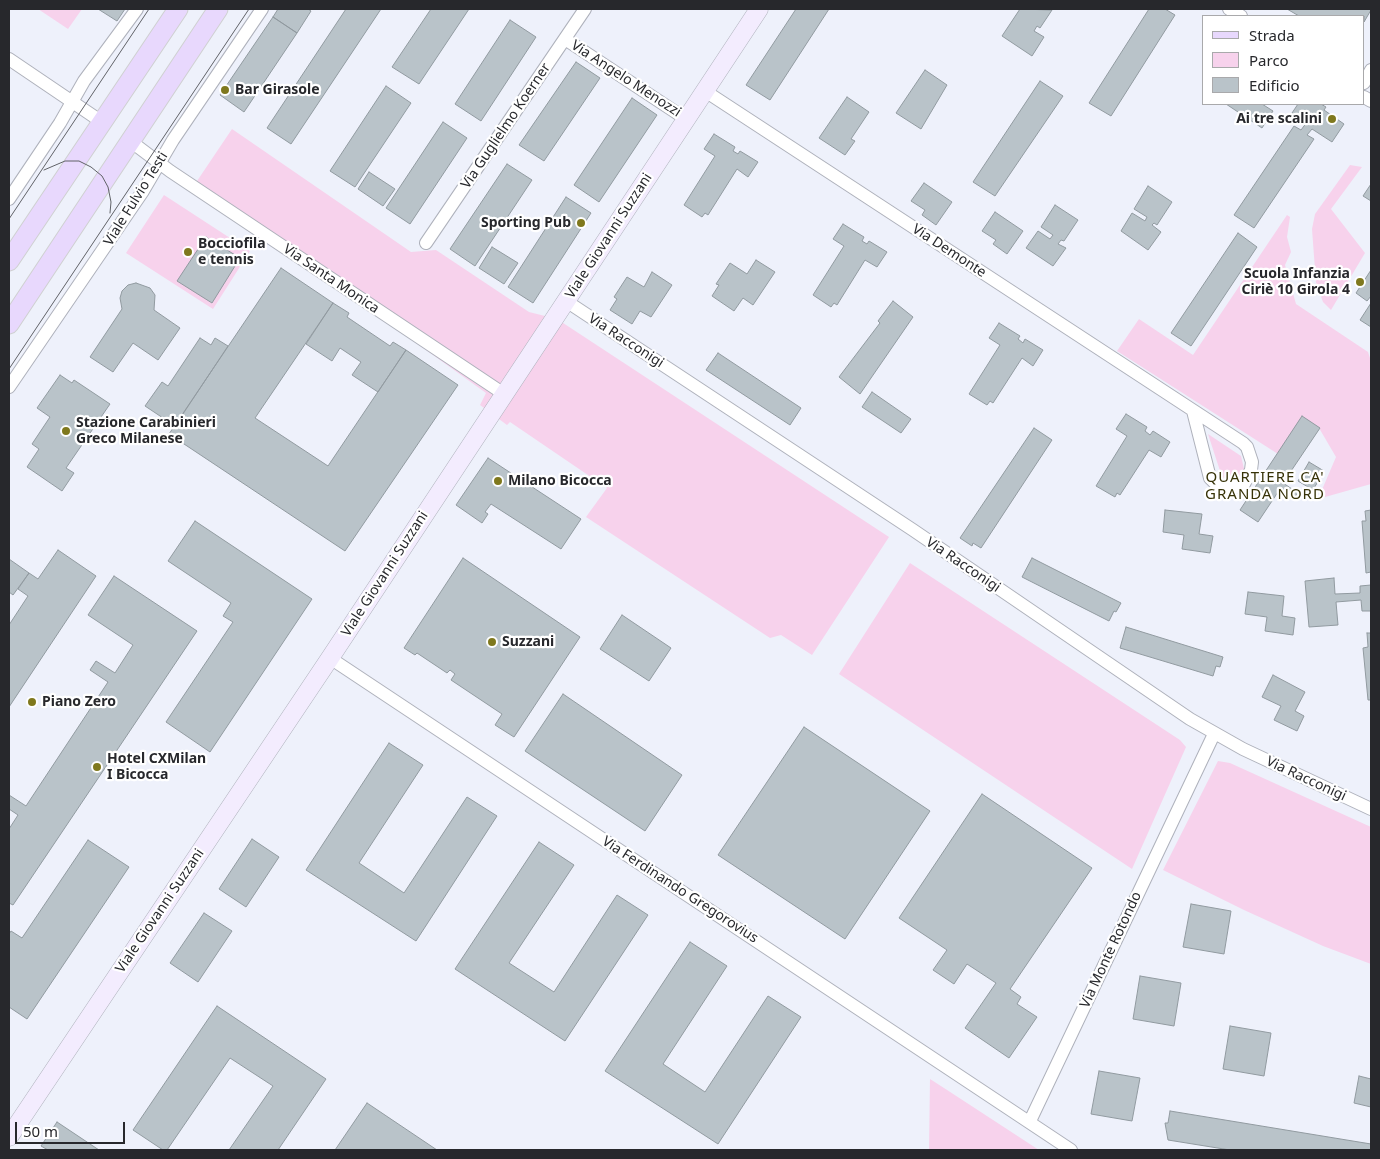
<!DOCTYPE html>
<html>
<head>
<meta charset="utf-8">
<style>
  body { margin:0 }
  #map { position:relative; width:1380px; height:1159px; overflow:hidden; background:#eef1fb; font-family:"Noto Sans",sans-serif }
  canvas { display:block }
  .frame { position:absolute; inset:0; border:10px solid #27282c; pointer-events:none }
  .legend { position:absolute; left:1202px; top:15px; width:162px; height:90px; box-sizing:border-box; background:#fff; border:1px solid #a9a9ab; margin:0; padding:6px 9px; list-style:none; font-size:15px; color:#27282c }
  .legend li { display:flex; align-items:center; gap:10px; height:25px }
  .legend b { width:25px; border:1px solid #a9a9ab }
  .scale { position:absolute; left:15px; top:1122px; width:110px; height:22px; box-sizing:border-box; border:2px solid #27282c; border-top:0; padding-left:6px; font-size:15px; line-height:18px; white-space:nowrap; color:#27282c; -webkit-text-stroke:4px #fff; paint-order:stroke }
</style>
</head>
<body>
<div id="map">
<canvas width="1380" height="1159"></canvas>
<div class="frame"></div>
<ul class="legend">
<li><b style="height:6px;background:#e8d8fd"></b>Strada</li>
<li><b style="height:14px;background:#f7d2ec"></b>Parco</li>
<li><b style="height:14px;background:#b9c3c9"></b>Edificio</li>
</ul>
<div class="scale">50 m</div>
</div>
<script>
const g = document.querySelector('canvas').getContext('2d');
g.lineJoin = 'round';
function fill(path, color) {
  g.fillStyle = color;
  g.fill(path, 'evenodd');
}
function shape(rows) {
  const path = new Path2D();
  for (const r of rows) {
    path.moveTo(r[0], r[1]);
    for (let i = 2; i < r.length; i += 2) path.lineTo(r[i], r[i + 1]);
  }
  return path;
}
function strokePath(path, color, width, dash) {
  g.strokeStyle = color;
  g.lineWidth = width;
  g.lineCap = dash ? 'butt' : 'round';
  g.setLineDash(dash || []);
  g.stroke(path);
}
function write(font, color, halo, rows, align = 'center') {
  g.font = font + ' "Noto Sans",sans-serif';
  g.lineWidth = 4.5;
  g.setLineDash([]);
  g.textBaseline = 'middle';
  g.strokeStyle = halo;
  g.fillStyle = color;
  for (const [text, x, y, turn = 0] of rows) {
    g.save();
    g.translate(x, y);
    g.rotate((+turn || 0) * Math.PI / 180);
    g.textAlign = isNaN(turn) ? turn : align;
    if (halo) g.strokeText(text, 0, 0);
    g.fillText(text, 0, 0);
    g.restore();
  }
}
fill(shape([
  [38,9,82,9,68,29],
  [232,129,411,252,436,250,529,312,557,319,889,537,812,655,781,635,770,638,586,517,607,488,510,422,507,425,480,405,486,393,195,184],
  [1350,165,1362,167,1331,209,1365,253,1331,310,1323,302,1316,283,1312,229,1315,214],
  [164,195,250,251,213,309,126,253],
  [1287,215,1290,217,1287,237,1291,252,1285,265,1296,304,1368,352,1371,361,1371,484,1318,499,1336,457,1319,428,1278,454,1117,351,1139,319,1193,355],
  [1208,434,1241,456,1245,473,1231,480,1222,477],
  [910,563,1180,740,1186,747,1132,869,839,674],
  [1218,761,1230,763,1371,827,1371,964,1323,946,1244,910,1163,870],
  [930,1079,944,1088,1039,1150,929,1150]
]), '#f7d2ec');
const building = shape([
  [98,9,125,9,117,21,98,9],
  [278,9,308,9,311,11,297,33,273,17,278,9],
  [346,9,381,9,291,144,267,128,346,9],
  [431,9,469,9,419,84,392,67,431,9],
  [796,9,829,9,770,100,746,85,796,9],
  [1020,9,1052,10,1040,28,1037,26,1034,31,1044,37,1032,56,1002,36,1020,9],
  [1149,9,1165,9,1175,15,1111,116,1089,103,1149,9],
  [1287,9,1371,9,1371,10,1364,22,1364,16,1299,16,1287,9],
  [273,17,297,33,244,112,220,95,273,17],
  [510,20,536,37,481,121,455,104,510,20],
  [576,62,600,78,544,161,519,145,576,62],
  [925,70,947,85,921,129,896,113,925,70],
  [1040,81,1063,96,995,196,973,182,1040,81],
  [386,86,411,103,355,187,330,171,386,86],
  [847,97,869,112,851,139,855,141,845,155,819,138,847,97],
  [632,98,657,115,599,202,574,185,632,98],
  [1226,104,1262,104,1273,111,1262,128,1226,104],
  [1298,104,1321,104,1326,107,1324,110,1344,124,1332,142,1312,129,1307,135,1314,139,1254,228,1234,215,1294,126,1301,130,1307,122,1292,113,1298,104],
  [443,122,467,138,410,224,386,208,443,122],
  [714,134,735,147,733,151,738,154,740,151,758,162,748,177,737,169,708,215,705,213,702,217,684,205,715,156,704,149,714,134],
  [507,164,532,180,475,266,450,249,507,164],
  [369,172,395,189,383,206,358,189,369,172],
  [924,183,952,202,936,225,922,215,925,210,911,201,924,183],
  [1371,184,1371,201,1363,196,1371,184],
  [1148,186,1172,202,1157,225,1154,223,1152,225,1161,232,1148,250,1121,231,1132,213,1145,221,1147,217,1134,209,1148,186],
  [566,197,591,213,533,303,508,287,566,197],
  [1055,205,1078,220,1064,241,1061,240,1058,244,1066,248,1053,266,1026,248,1038,231,1050,239,1053,235,1041,227,1055,205],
  [995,212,1023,231,1007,254,993,244,996,240,982,231,995,212],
  [843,224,864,237,862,241,867,244,869,241,887,252,877,267,865,260,837,305,834,303,831,307,813,295,844,246,833,239,843,224],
  [1238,233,1257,247,1191,346,1171,333,1238,233],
  [206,237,240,258,212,303,177,281,206,237],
  [492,247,518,263,504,284,479,268,492,247],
  [756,260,775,272,753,305,743,298,734,311,712,296,719,285,716,284,730,263,747,274,756,260],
  [281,268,333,303,255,418,328,466,406,350,458,385,345,551,169,434,281,268],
  [1371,270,1371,296,1367,301,1356,293,1371,270],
  [652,272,672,285,651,317,640,311,632,324,610,310,617,299,614,297,627,277,644,287,652,272],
  [136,283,150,288,155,295,154,310,180,328,158,360,133,343,113,372,90,357,122,309,120,298,122,291,128,285,136,283],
  [893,301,913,317,860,394,839,377,880,323,878,321,893,301],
  [333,303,349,313,347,317,390,346,393,342,406,350,378,392,352,375,361,362,340,348,332,361,306,344,333,303],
  [1371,303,1371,327,1360,320,1371,303],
  [999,323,1020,336,1018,339,1023,343,1025,339,1043,350,1033,366,1022,358,993,403,990,401,987,405,969,394,1000,345,989,338,999,323],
  [200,338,211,345,215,338,228,346,175,426,145,406,162,382,168,386,200,338],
  [718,353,801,408,790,425,706,370,718,353],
  [60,375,72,383,74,380,110,404,66,468,74,473,62,491,27,467,39,449,32,444,50,417,37,408,60,375],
  [872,392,911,419,901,433,862,407,872,392],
  [1126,414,1147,427,1145,431,1150,435,1153,431,1170,442,1161,457,1149,450,1120,495,1117,493,1115,497,1096,486,1127,436,1116,429,1126,414],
  [1302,416,1320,428,1283,483,1298,493,1294,498,1280,489,1258,522,1240,510,1302,416],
  [1034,428,1052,440,981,548,973,543,972,546,960,538,1034,428],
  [488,458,581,519,561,549,491,504,485,512,488,514,482,523,456,505,488,458],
  [1309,462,1324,471,1313,490,1298,481,1309,462],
  [1165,510,1202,514,1199,534,1213,536,1210,553,1182,549,1184,535,1163,532,1165,510],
  [1371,510,1371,572,1366,573,1362,521,1366,521,1365,511,1371,510],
  [195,521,312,599,210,752,166,722,233,622,223,616,231,603,168,561,195,521],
  [58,550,96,576,9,707,9,625,28,596,18,589,29,573,38,579,58,550],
  [463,558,580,637,514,737,495,725,502,714,451,680,455,674,450,670,447,673,417,653,415,655,404,648,463,558],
  [1032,558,1121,603,1116,612,1114,611,1109,621,1022,577,1032,558],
  [9,559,29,573,13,595,9,592,9,559],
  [114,576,197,631,13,905,9,903,9,829,18,815,9,809,9,795,26,806,108,682,90,670,96,661,115,673,133,645,88,615,114,576],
  [1334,578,1335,594,1360,593,1360,586,1371,585,1371,611,1362,611,1361,600,1336,602,1338,625,1309,627,1305,581,1334,578],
  [1248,592,1284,596,1282,616,1295,618,1293,635,1265,631,1267,617,1245,614,1248,592],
  [622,615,671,648,649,681,600,649,622,615],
  [1126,627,1223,657,1220,667,1216,666,1213,676,1120,648,1126,627],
  [1367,633,1371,633,1371,700,1368,700,1363,648,1368,647,1367,633],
  [1273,675,1305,692,1295,711,1304,716,1297,731,1274,720,1281,706,1262,697,1273,675],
  [563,694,682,775,645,831,525,751,563,694],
  [804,727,930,811,845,939,718,855,804,727],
  [389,743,423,765,359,863,404,893,467,797,497,816,416,941,306,870,389,743],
  [982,794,1092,868,1010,989,1021,997,1017,1004,1037,1017,1009,1058,965,1028,996,983,967,964,954,984,933,970,947,950,899,918,982,794],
  [252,839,279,857,246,907,219,889,252,839],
  [88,840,129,867,27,1019,9,1007,9,934,11,931,22,938,88,840],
  [539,842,574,865,509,963,554,992,617,895,648,915,565,1041,455,969,539,842],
  [1191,904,1231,911,1224,954,1183,947,1191,904],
  [204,913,232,931,198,982,170,963,204,913],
  [690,942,727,966,663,1064,705,1092,768,996,801,1017,718,1144,605,1071,690,942],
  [1140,976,1181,983,1174,1026,1133,1019,1140,976],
  [217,1006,326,1079,278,1150,229,1150,273,1086,230,1058,167,1150,163,1150,133,1130,217,1006],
  [1230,1026,1271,1033,1264,1076,1223,1069,1230,1026],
  [1099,1071,1140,1078,1132,1121,1091,1114,1099,1071],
  [1359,1076,1371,1079,1371,1107,1354,1103,1359,1076],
  [367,1103,437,1150,335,1150,367,1103],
  [1170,1111,1371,1144,1371,1150,1230,1150,1168,1140,1165,1123,1168,1123,1170,1111],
  [57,1122,99,1150,48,1150,41,1146,57,1122]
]);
fill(building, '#b9c3c9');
strokePath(building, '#919aa0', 1);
const street = shape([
  [1229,9,1241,16],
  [565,39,686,119],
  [9,59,102,122],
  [1364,83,1371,70],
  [705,91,1243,443,1247,447,1252,462,1251,470,1244,484,1233,488,1225,488,1216,484,1210,478,1193,411],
  [1364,97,1371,101],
  [129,140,170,171,504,394],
  [9,199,60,123,84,81,137,9],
  [426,243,585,9],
  [566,301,913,530,1190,719,1243,749,1371,809],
  [9,387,143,191,173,140,262,9],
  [330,658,1071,1150],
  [1030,1121,1214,734]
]);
const secondary = shape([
  [9,1137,330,658,759,9]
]);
const primary = shape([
  [9,261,178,9],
  [9,324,218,9]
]);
strokePath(street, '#aeb1bb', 14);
strokePath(secondary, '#aeb1bb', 19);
strokePath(primary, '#cfd0d1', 21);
strokePath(street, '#fff', 12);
strokePath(secondary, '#f3ecfe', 18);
strokePath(primary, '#e8d8fd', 19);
strokePath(shape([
  [44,170,65,161,79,161,91,167,102,176,108,187,111,202,110,213],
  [9,219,149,9],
  [9,369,249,9]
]), '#606267', 1);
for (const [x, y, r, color] of [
  [225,90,5,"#7f781d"],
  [1332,119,5,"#7f781d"],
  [581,223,5,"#7f781d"],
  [188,252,5,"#7f781d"],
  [1360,282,5,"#7f781d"],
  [66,431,5,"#7f781d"],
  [498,481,5,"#7f781d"],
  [492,642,5,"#7f781d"],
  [32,702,5,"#7f781d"],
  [97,767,5,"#7f781d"]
]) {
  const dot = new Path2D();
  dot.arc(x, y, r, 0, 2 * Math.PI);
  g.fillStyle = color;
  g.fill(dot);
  strokePath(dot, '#fff', 2);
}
write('14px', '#27282c', '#fff', [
  ["Via Angelo Menozzi",626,79,33],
  ["Via Guglielmo Koerner",506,126,-56],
  ["Viale Fulvio Testi",136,199,-58],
  ["Viale Giovanni Suzzani",609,236,-57],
  ["Via Demonte",949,251,33],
  ["Via Santa Monica",331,279,34],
  ["Via Racconigi",626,341,33],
  ["Via Racconigi",963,565,34],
  ["Viale Giovanni Suzzani",385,574,-57],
  ["Via Racconigi",1306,779,25],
  ["Via Ferdinando Gregorovius",680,890,33],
  ["Viale Giovanni Suzzani",160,911,-56],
  ["Via Monte Rotondo",1111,950,-65]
]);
write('bold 14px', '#27282c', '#fff', [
  ["Bar Girasole",235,90],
  ["Ai tre scalini",1322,119,"right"],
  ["Sporting Pub",571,223,"right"],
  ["Bocciofila",198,244],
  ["e tennis",198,260],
  ["Scuola Infanzia",1350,274,"right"],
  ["Ciriè 10 Girola 4",1350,290,"right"],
  ["Stazione Carabinieri",76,423],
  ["Greco Milanese",76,439],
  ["Milano Bicocca",508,481],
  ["Suzzani",502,642],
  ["Piano Zero",42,702],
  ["Hotel CXMilan",107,759],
  ["I Bicocca",107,775]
], 'left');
g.letterSpacing = '1px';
write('15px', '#373308', '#fff', [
  ["QUARTIERE CA'",1265,478],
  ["GRANDA NORD",1265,495]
]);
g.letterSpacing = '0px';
</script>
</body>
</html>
